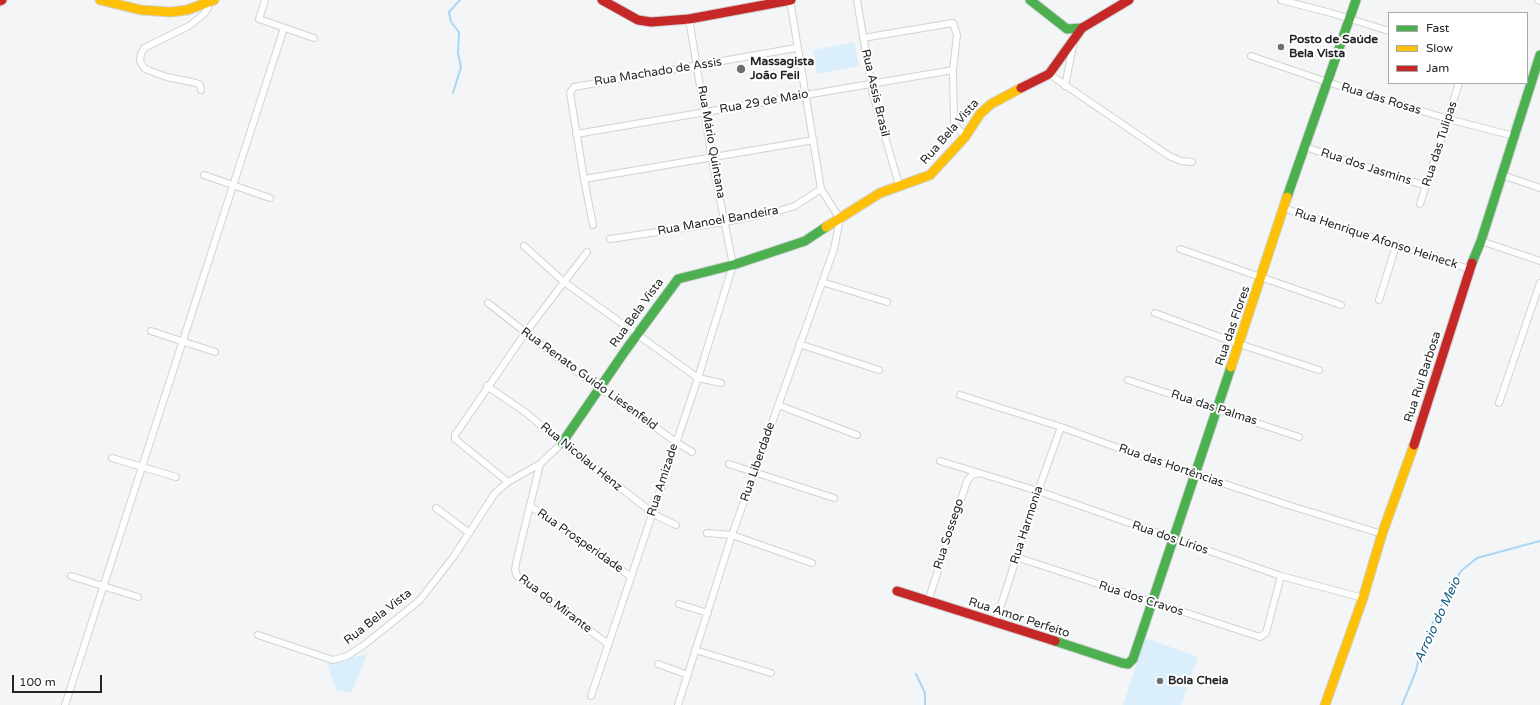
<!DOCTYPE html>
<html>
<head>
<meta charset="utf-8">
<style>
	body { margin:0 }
	#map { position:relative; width:1540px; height:705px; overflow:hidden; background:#f3f5f7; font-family:"Varela Round",sans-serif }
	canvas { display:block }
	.legend { position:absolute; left:1388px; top:12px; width:140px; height:72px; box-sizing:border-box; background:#fff; border:1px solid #a7a8a8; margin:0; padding:5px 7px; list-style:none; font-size:12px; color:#232526 }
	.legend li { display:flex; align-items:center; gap:8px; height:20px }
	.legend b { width:20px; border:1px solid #a7a8a8 }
	.scale { position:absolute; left:12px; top:675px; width:90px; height:18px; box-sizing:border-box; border:2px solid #232526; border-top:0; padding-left:5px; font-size:12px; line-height:14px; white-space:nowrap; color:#232526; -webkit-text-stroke:3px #fff; paint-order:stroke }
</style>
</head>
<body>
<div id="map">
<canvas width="1540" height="705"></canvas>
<ul class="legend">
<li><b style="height:5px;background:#4caf50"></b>Fast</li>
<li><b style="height:5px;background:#ffc107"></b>Slow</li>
<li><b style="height:5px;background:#c62828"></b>Jam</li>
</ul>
<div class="scale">100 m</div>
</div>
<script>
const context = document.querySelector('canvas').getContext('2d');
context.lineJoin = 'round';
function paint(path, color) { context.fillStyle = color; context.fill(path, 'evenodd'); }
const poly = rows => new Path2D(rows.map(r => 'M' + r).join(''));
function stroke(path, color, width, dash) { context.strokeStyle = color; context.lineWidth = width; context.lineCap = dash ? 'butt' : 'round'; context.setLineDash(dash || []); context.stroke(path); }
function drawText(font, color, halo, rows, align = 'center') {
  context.font = font + ' "Varela Round",sans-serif'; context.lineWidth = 4; context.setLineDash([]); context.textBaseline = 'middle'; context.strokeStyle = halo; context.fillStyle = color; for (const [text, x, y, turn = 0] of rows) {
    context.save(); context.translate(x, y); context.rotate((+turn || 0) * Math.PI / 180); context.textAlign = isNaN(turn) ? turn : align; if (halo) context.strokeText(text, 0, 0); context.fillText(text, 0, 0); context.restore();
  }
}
paint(poly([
	[854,42,859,66,817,74,813,50],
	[1145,638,1198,657,1181,705,1123,705],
	[367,654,351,693,336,690,327,663]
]), '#dbeefb');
stroke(poly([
	[453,93,461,67,458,53,459,32,451,22,449,12,460,0],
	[916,674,925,693,925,705],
	[1402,705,1416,671,1420,652,1438,611,1461,571,1477,558,1540,541]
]), '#aad6f3', 2);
const street = poly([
	[265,0,259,19,314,38],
	[857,0,873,95,899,185],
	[1281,0,1331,13,1389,31],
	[1538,0,1540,1],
	[863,38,953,23,957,35,953,70,954,123,965,137],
	[1251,56,1327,82,1448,119,1514,136],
	[1049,74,1169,156,1181,161,1192,162],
	[1065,86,1074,41],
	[201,90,200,85,196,83,167,77,145,69,140,61,141,54,144,48,189,26,204,14,208,8,207,4],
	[576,134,953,70],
	[1305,147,1426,186],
	[204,175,270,198],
	[1502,175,1540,188],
	[584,179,814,140],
	[1420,204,1459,83],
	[1283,208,1469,269],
	[593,225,584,179,570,93,574,87,796,48],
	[610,239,725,222,775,212,795,206,821,189],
	[1481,241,1540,261],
	[524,246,564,282,698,378,721,383],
	[1180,249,1341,305],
	[822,282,887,302],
	[1379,300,1396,246],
	[488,303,562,361,676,442,692,452],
	[1155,313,1239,344,1319,370],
	[151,331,215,352],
	[799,344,879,370],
	[1128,380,1299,437],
	[487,386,525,412,562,443,657,516,676,525],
	[960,395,1061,427,1129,452,1288,505,1382,534],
	[1499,403,1540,283],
	[778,405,857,435],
	[112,458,176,477],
	[940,461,1038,491,1281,576,1363,598],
	[540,464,516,563,515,570,517,576,608,644],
	[729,464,834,498],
	[508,482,455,439,455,435,526,332,587,252],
	[530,506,630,576],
	[436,508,468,532],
	[707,533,732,535,812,563],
	[1016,557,1260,637,1266,633,1281,576],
	[71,576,138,597],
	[928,601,967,481,972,475,979,473],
	[679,604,708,613],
	[995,624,1038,491,1061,427],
	[258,635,333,660,347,656,364,645,420,600,454,556,495,493,508,482,540,464,562,443],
	[695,650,771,673],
	[658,664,688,675],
	[591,696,698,378,733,265,712,159,689,19],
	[65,705,284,28],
	[678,705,732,535,834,249,840,219,821,189,790,0]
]);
const fast = poly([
	[1030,0,1067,29,1082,28],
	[1287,197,1356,0],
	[1472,263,1481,241,1540,55],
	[562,443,625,351,678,279,733,265,805,241,826,227],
	[1055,641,1122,663,1128,664,1133,659,1231,367]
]);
const slow = poly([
	[100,0,141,10,171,12,187,10,214,0],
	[826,227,880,193,930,175,965,137,980,114,991,104,1021,88],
	[1231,367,1287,197],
	[1325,705,1363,598,1382,534,1414,445]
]);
const jam = poly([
	[602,0,638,20,651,22,689,19,791,0],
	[0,1,2,0],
	[1021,88,1049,74,1082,28,1129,0],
	[1414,445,1472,263],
	[897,591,1055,641]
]);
stroke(street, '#d1d2d3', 8);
stroke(fast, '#d1d2d3', 11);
stroke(slow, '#d1d2d3', 11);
stroke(jam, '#d1d2d3', 11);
stroke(street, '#fdfefe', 6);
stroke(fast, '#4caf50', 9);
stroke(slow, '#ffc107', 9);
stroke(jam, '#c62828', 9);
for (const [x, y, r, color] of [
	[1281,47,4,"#6c6e6f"],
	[741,69,5,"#6c6e6f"],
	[1160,681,4,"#6c6e6f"]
]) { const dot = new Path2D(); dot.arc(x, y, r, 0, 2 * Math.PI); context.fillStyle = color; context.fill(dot); stroke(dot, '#fff', 1.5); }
drawText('bold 12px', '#232526', '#fff', [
	["Posto de Saúde",1289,40],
	["Bela Vista",1289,54],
	["Massagista",750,62],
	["João Feil",750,76],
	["Bola Cheia",1168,681]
], 'left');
drawText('12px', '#232526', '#fff', [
	["Rua Machado de Assis",658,72,-9],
	["Rua Assis Brasil",875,93,77],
	["Rua das Rosas",1381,99,17],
	["Rua 29 de Maio",764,102,-10],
	["Rua Bela Vista",950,132,-49],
	["Rua Mário Quintana",711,142,80],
	["Rua das Tulipas",1440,144,-72],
	["Rua dos Jasmins",1366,167,18],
	["Rua Manoel Bandeira",718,221,-10],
	["Rua Henrique Afonso Heineck",1376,239,18],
	["Rua Bela Vista",637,313,-54],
	["Rua das Flores",1233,326,-71],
	["Rua Ruí Barbosa",1423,377,-72],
	["Rua Renato Guido Liesenfeld",589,379,36],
	["Rua das Palmas",1214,408,18],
	["Rua Nicolau Henz",581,457,39],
	["Rua Liberdade",758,462,-71],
	["Rua das Hortências",1171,466,19],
	["Rua Amizade",663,480,-72],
	["Rua Harmonia",1027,525,-72],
	["Rua Sossego",949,534,-72],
	["Rua dos Lírios",1170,538,19],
	["Rua Prosperidade",580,541,35],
	["Rua dos Cravos",1141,599,18],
	["Rua do Mirante",555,604,37],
	["Rua Bela Vista",378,617,-38],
	["Rua Amor Perfeito",1019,618,18]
]);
drawText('italic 13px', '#0d5980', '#fff', [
	["Arroio do Meio",1438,620,-65]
]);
</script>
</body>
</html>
